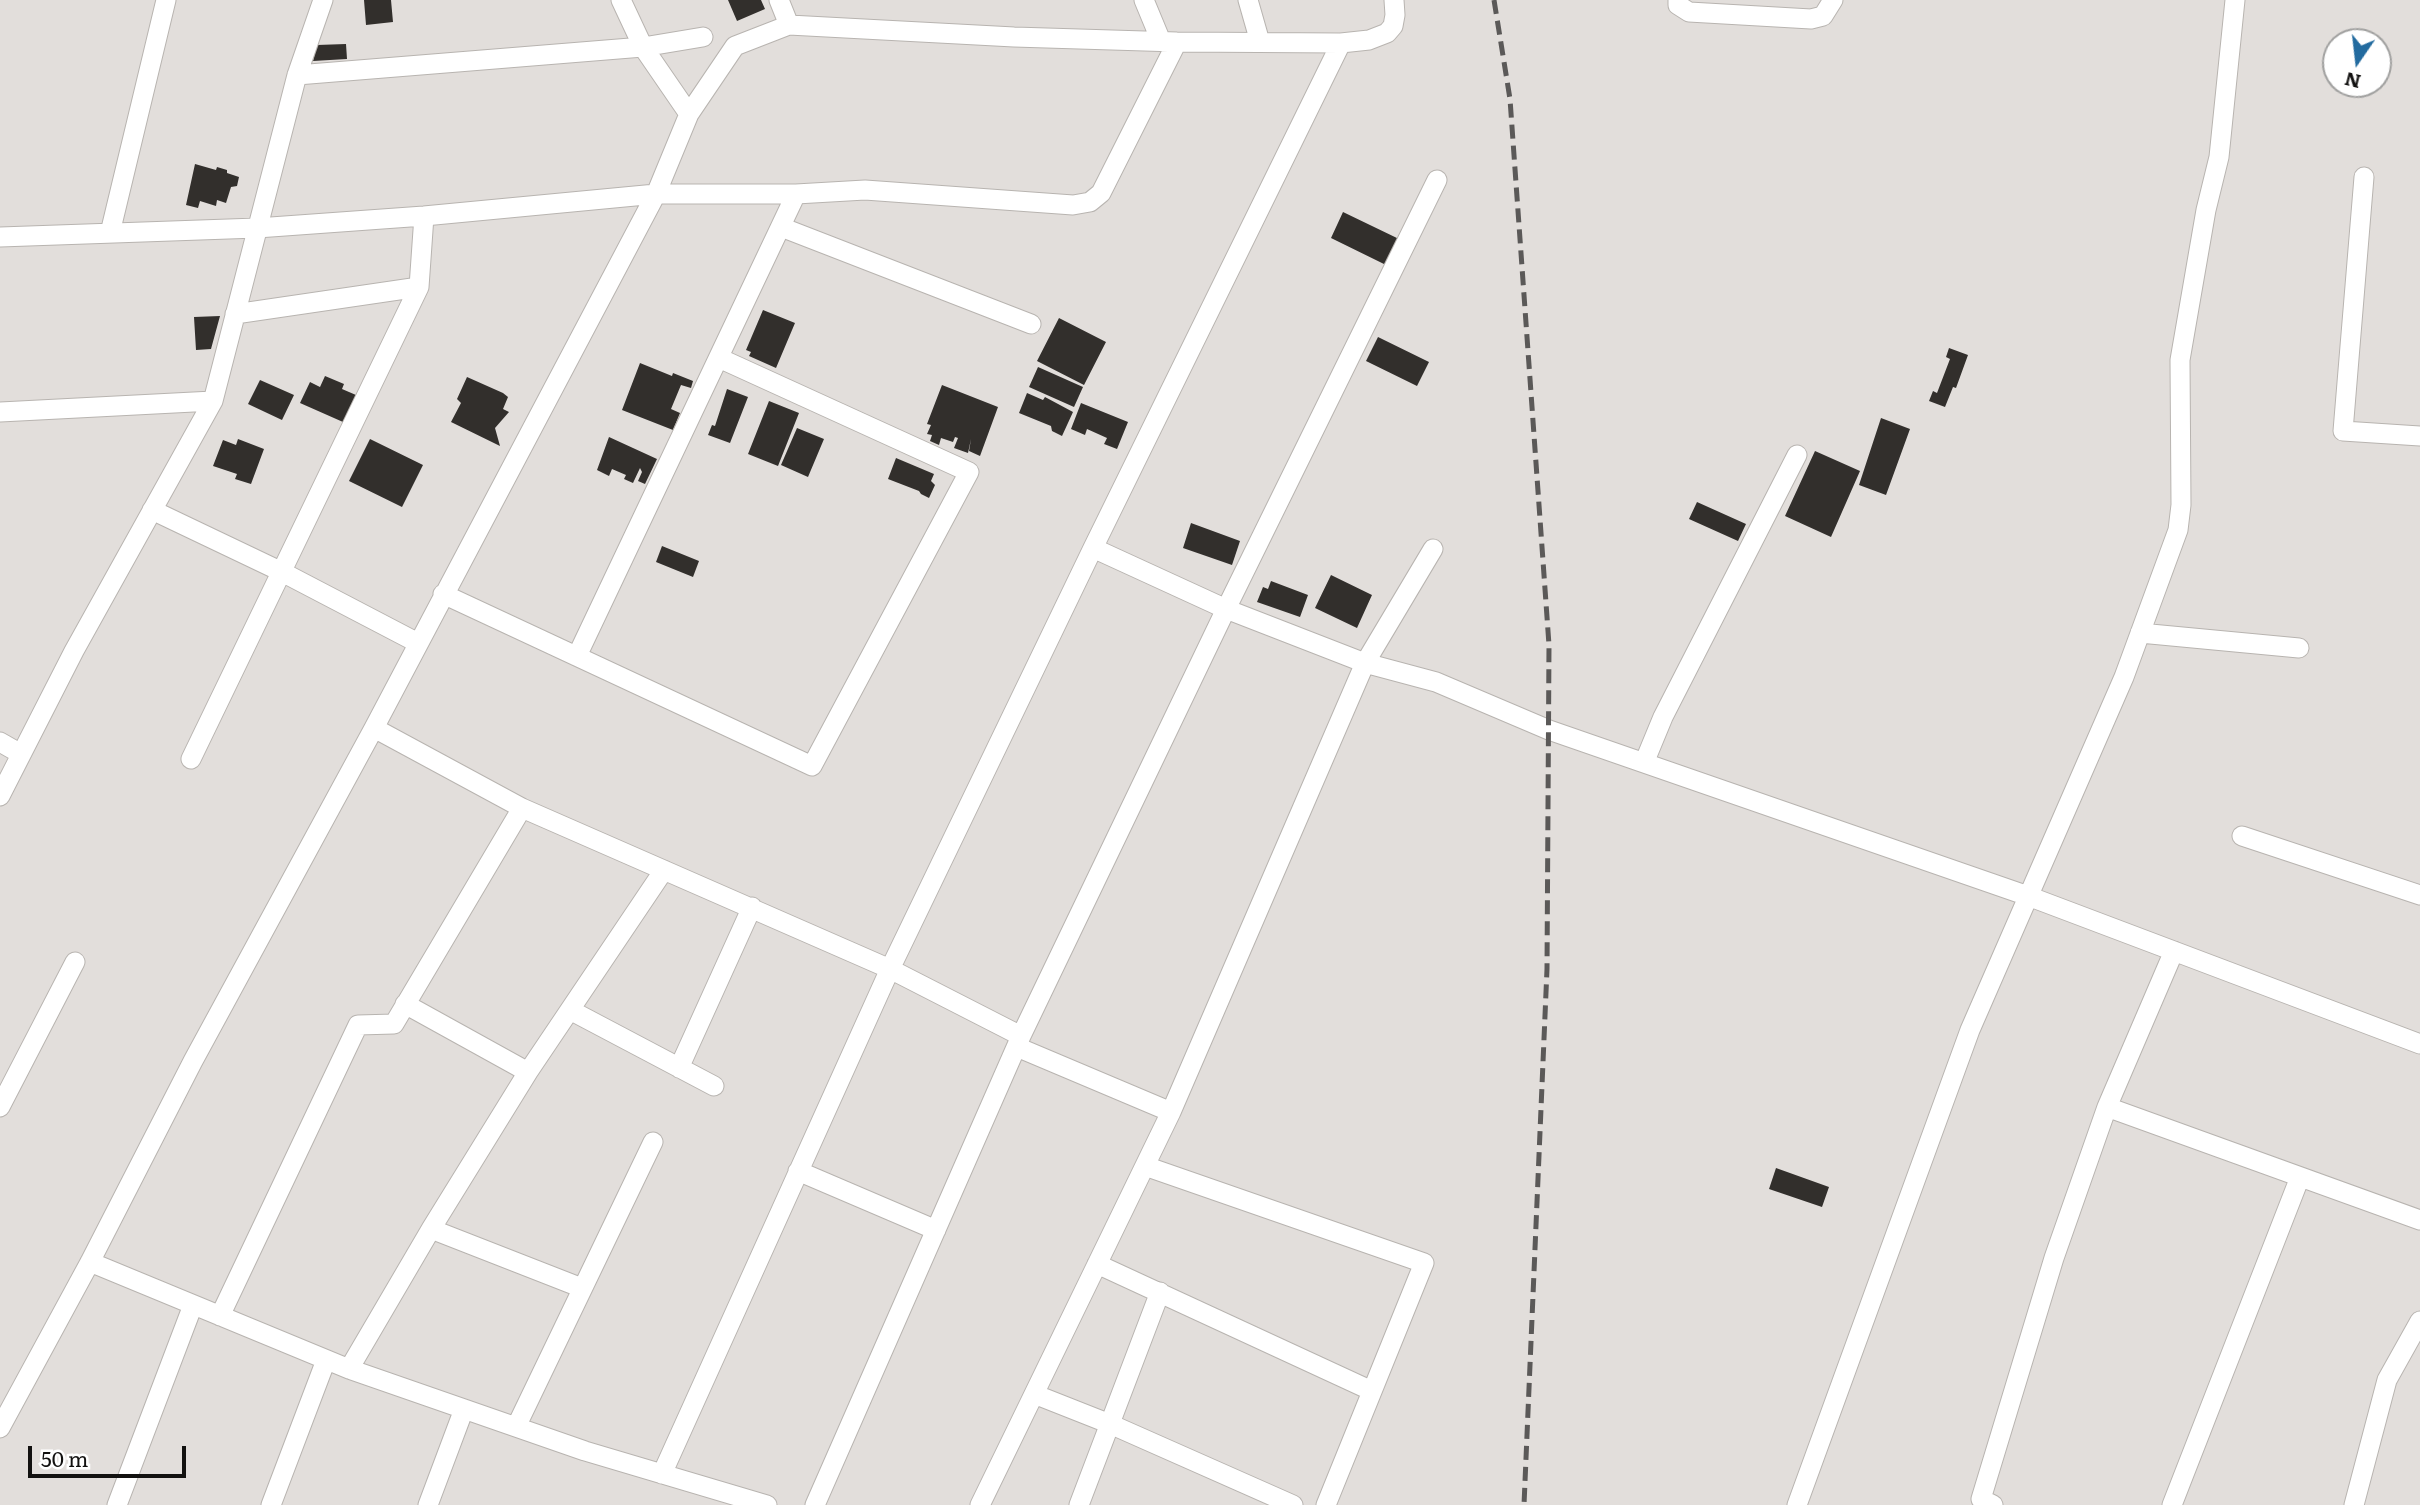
<!DOCTYPE html>
<html>
<head>
<meta charset="utf-8">
<style>
	body { margin:0 }
	#map { position:relative; width:2420px; height:1505px; overflow:hidden; background:#e2dedb; font-family:Literata,serif }
	canvas { display:block }
	.north { position:absolute; left:2322px; top:28px; width:70px; height:70px; box-sizing:border-box; background:#fff; border:2px solid #a0a09f; border-radius:50%; rotate:194deg; font-size:19px; font-weight:700; line-height:28px; text-align:center; color:#121110 }
	.north::after { content:''; display:block; margin:auto; width:24px; height:32px; background:#236b9f; clip-path:polygon(50% 0,100% 100%,50% 72%,0 100%) }
	.scale { position:absolute; left:28px; top:1446px; width:158px; height:32px; box-sizing:border-box; border:4px solid #121110; border-top:0; padding-left:9px; font-size:21px; line-height:24px; white-space:nowrap; color:#121110; -webkit-text-stroke:5px #fff; paint-order:stroke }
</style>
</head>
<body>
<div id="map">
<canvas width="2420" height="1505"></canvas>
<div class="north">N</div>
<div class="scale">50 m</div>
</div>
<script>
const context = document.querySelector('canvas').getContext('2d');
context.lineJoin = 'round';
function paint(path, color) { context.fillStyle = color; context.fill(path, 'evenodd'); }
const poly = rows => new Path2D(rows.map(r => 'M' + r).join(''));
function stroke(path, color, width, dash) { context.strokeStyle = color; context.lineWidth = width; context.lineCap = dash ? 'butt' : 'round'; context.setLineDash(dash || []); context.stroke(path); }
paint(poly([
	[364,0,391,0,393,22,366,25],
	[728,0,761,0,765,9,737,21],
	[346,44,347,59,313,61,317,45],
	[195,164,216,170,217,167,227,170,227,173,239,177,237,186,231,187,226,203,217,200,216,206,200,201,198,208,186,205],
	[1343,212,1399,239,1386,265,1331,238],
	[763,310,795,323,776,368,749,356,751,352,746,350],
	[220,316,211,349,196,350,194,317],
	[1059,318,1106,342,1084,385,1037,361],
	[1378,337,1429,362,1417,386,1366,361],
	[1949,348,1968,355,1956,388,1953,387,1945,407,1929,401,1933,391,1937,393,1950,359,1946,357],
	[640,363,672,376,673,373,693,381,691,388,681,385,671,409,680,413,673,430,622,410],
	[1038,367,1083,387,1074,407,1029,387],
	[325,376,344,384,342,389,356,395,343,422,300,403,310,382,320,387],
	[467,377,503,393,508,397,503,409,509,412,495,428,500,446,451,422,461,403,457,399],
	[260,380,294,395,282,420,248,404],
	[942,385,998,407,980,456,969,451,971,439,968,453,954,448,958,438,955,437,953,442,941,438,939,445,930,441,932,435,927,434,931,425,927,424],
	[727,389,748,397,730,443,708,435,712,425,715,426],
	[1027,393,1043,400,1045,397,1073,412,1062,436,1052,431,1051,426,1019,413],
	[769,401,799,413,778,466,748,454],
	[1081,403,1128,422,1117,449,1104,444,1107,438,1087,429,1085,435,1071,429],
	[1881,418,1910,429,1886,495,1859,485],
	[797,428,824,439,808,477,781,465],
	[609,437,657,459,645,484,638,481,642,472,640,468,633,483,624,479,626,475,612,469,609,476,597,470],
	[238,439,264,449,251,484,235,479,237,474,213,466,223,440,236,445],
	[370,439,423,465,402,507,349,481],
	[1815,451,1860,471,1831,537,1785,516],
	[896,458,934,474,931,481,935,485,929,498,921,494,919,491,888,479],
	[1697,502,1746,524,1738,541,1689,519],
	[1191,523,1240,541,1232,565,1183,548],
	[662,546,699,561,693,577,656,562],
	[1331,575,1372,595,1357,628,1315,608],
	[1271,581,1308,595,1300,617,1257,602,1263,587,1268,589],
	[1776,1168,1829,1187,1822,1207,1769,1189]
]), '#322f2c');
const street = poly([
	[621,0,643,47,689,114],
	[779,0,789,25],
	[1144,0,1161,41],
	[1248,0,1260,42],
	[1678,0,1678,5,1689,12,1811,19,1823,16,1833,0],
	[297,75,643,47,703,37],
	[2364,177,2343,431,2420,436],
	[796,194,865,190,1073,205,1090,202,1101,193,1177,42],
	[781,227,1031,324],
	[110,233,166,0],
	[0,237,257,228,424,216,656,194,796,194,577,656],
	[235,314,419,287],
	[0,412,213,401],
	[152,510,282,572,418,643],
	[1093,548,1226,609,1365,663,1436,682,1549,730,2028,896,2420,1044],
	[443,594,812,766,969,472,719,358],
	[2140,633,2299,648],
	[374,728,522,808,890,969,1021,1036],
	[0,742,21,754],
	[191,759,419,287,424,216],
	[1644,763,1663,717,1797,455],
	[0,796,74,651,213,401,297,75,323,0],
	[2242,836,2420,895],
	[2174,951,2107,1107,2420,1220],
	[405,1004,528,1072,664,870],
	[570,1010,714,1086],
	[1017,1047,1171,1112,1365,663,1433,549],
	[679,1068,752,907],
	[0,1107,75,962],
	[1145,1166,1424,1263,1326,1505],
	[798,1171,936,1230],
	[431,1229,582,1288],
	[90,1262,349,1369,585,1451,767,1505],
	[1097,1264,1372,1391],
	[220,1316,358,1025,394,1024,522,808],
	[349,1369,431,1229,528,1072],
	[1034,1394,1171,1112],
	[516,1427,653,1142],
	[0,1428,90,1262,193,1061,374,728,656,194,689,114,735,46,789,25,1014,37,1177,42,1341,43,1369,40,1387,33,1393,26,1395,15,1394,0],
	[662,1474,890,969,1093,548,1341,43],
	[117,1505,193,1305],
	[271,1505,326,1360],
	[428,1505,464,1409],
	[815,1505,1021,1036,1226,609,1437,180],
	[980,1505,1034,1394,1110,1424,1293,1505],
	[1079,1505,1160,1292],
	[1797,1505,1970,1030,2124,677,2178,530,2181,505,2180,360,2206,210,2219,157,2235,0],
	[1993,1505,1981,1499,2054,1258,2107,1107],
	[2172,1505,2300,1177],
	[2354,1505,2387,1380,2420,1321]
]);
stroke(street, '#b8b4b0', 21);
stroke(street, '#fff', 19);
stroke(poly([
	[1494,0,1510,99,1549,645,1547,969,1524,1505]
]), '#5b5958', 5, [14, 7]);
</script>
</body>
</html>
